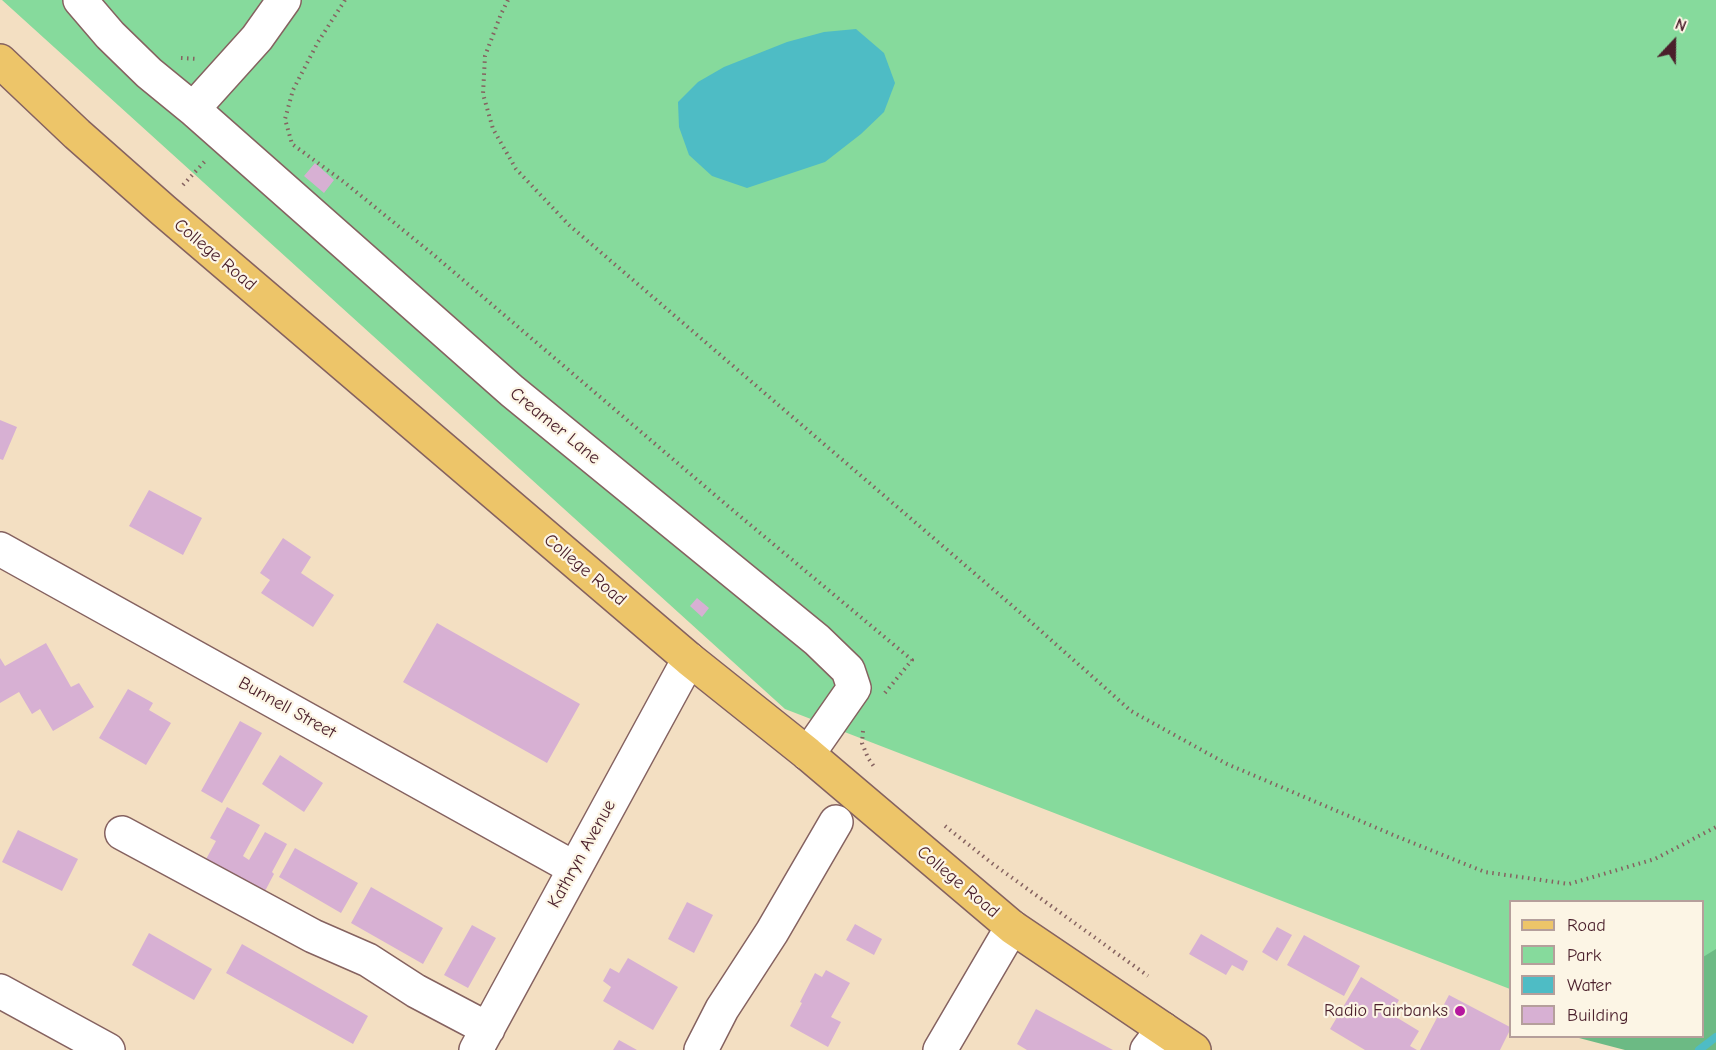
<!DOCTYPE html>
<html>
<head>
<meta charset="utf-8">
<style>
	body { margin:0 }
	#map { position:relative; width:1716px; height:1050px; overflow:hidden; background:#f3dfc2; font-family:"Comic Neue",sans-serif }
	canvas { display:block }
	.legend { position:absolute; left:1509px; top:900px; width:195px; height:138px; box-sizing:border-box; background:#fcf5e5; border:2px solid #b59f9b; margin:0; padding:8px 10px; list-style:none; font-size:18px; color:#4a1f2b }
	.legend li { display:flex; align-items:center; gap:12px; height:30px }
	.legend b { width:30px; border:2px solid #b59f9b }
	.north { position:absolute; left:1644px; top:12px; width:60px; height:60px; -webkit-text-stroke:4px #fcf5e5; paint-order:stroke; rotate:22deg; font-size:16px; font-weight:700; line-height:24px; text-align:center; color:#4a1f2b }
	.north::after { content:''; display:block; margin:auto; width:21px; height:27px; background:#4a1f2b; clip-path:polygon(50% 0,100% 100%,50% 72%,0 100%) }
</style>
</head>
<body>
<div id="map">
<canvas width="1716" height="1050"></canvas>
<ul class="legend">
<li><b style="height:8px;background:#edc569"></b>Road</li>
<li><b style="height:16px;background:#86da9c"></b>Park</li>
<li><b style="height:16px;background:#4ebcc5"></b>Water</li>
<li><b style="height:16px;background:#d7b0d3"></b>Building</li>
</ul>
<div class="north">N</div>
</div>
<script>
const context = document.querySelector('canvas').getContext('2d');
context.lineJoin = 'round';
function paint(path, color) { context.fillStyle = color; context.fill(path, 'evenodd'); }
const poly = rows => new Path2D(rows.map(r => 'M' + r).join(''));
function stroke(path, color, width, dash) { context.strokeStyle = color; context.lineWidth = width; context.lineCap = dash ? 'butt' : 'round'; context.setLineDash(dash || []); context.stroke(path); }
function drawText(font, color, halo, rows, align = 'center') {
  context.font = font + ' "Comic Neue",sans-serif'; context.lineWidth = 4.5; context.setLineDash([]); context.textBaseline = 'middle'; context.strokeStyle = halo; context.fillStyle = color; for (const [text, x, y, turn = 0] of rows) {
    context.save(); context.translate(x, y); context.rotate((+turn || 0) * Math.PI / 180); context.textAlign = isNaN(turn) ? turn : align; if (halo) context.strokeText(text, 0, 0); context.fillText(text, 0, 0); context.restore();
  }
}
paint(poly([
	[2,0,1716,0,1716,983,1703,995,1702,902,1510,902,1510,989,785,709]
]), '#86da9c');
paint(poly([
	[1716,949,1716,1050,1625,1050,1579,1038,1702,1036,1703,957]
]), '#6cba84');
paint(poly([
	[856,29,884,53,895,83,884,112,861,134,825,162,747,188,712,176,689,155,679,127,678,102,698,82,724,67,787,42,824,32]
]), '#4ebcc5');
stroke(poly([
	[1699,1050,1716,1037]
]), '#4ebcc5', 8);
paint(poly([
	[315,163,334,180,324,193,304,176],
	[0,420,17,427,3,460,0,459],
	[149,490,202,518,183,555,129,526],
	[283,538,311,557,301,573,334,595,313,627,261,593,270,580,260,573],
	[697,598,709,608,702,617,690,606],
	[437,623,580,704,547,763,403,682],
	[46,643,71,687,79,683,94,707,53,731,40,709,32,714,19,692,0,703,0,658,5,666],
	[128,689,153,703,149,710,171,723,146,765,99,738],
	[240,721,262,733,222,803,201,791],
	[280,755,323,783,304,812,262,784],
	[227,807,260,825,243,856,249,860,265,832,287,844,272,872,274,874,264,893,205,861,216,841,210,838],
	[18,830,78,859,62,891,2,862],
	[295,848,358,883,341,913,279,877],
	[371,887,443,928,423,964,351,923],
	[687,902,713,915,694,953,668,939],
	[855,924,882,939,874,955,846,940],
	[472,925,496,938,468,988,444,975],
	[1277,927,1292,935,1277,961,1262,952],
	[149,933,212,969,194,1000,132,965],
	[1201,934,1248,961,1243,971,1232,965,1226,975,1189,954],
	[1304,935,1360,966,1344,996,1287,965],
	[242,944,368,1016,353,1044,226,973],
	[628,958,678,987,653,1030,603,1001,611,987,603,981,610,968,619,973],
	[826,970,850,983,831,1017,841,1022,828,1047,790,1026,802,1003,800,1002,815,973,822,977],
	[1361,977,1399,1000,1391,1014,1419,1031,1410,1046,1417,1050,1365,1050,1330,1029],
	[1449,995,1510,1027,1510,1030,1500,1050,1420,1050],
	[1036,1009,1113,1050,1027,1050,1017,1044],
	[619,1040,637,1050,613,1050]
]), '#d7b0d3');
const minor = poly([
	[80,0,110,35,149,73,193,109,512,391,817,640,848,670,854,688,808,754],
	[193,109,257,38,284,0],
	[0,549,574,868],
	[122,833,313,936,368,960,416,991,488,1029],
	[0,991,108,1050],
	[476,1050,689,659],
	[701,1050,722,1009,772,932,836,822],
	[940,1050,1012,927],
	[1147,1050,1163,1029]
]);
const major = poly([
	[0,61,77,134,163,210,689,659,808,754,1012,927,1194,1050]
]);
stroke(minor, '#856260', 36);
stroke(major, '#856260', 36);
stroke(poly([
	[345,0,318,42,293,90,285,119,292,144,344,182,435,256,729,507,912,660,884,694],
	[508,0,501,14,485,56,483,94,493,129,516,169,569,225,1023,615,1131,711,1227,764,1398,837,1485,872,1569,884,1655,859,1716,827],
	[181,58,198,59],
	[183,185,207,159],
	[863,731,862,743,868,758,875,768],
	[945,826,993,864,1148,976]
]), '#856260', 4, [1.5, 4.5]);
stroke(minor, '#fff', 33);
stroke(major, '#edc569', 33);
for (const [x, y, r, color] of [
	[1460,1011,6,"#b5179e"]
]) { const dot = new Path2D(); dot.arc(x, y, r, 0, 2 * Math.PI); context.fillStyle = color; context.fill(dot); stroke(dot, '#fcf5e5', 2); }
drawText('18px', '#4a1f2b', '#fcf5e5', [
	["College Road",215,255,40],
	["Creamer Lane",555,426,39],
	["College Road",585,570,40],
	["Bunnell Street",287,708,29],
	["Kathryn Avenue",582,854,-61],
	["College Road",958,882,40]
]);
drawText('18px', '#4a1f2b', '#fcf5e5', [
	["Radio Fairbanks",1448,1011]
], 'right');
</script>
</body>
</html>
